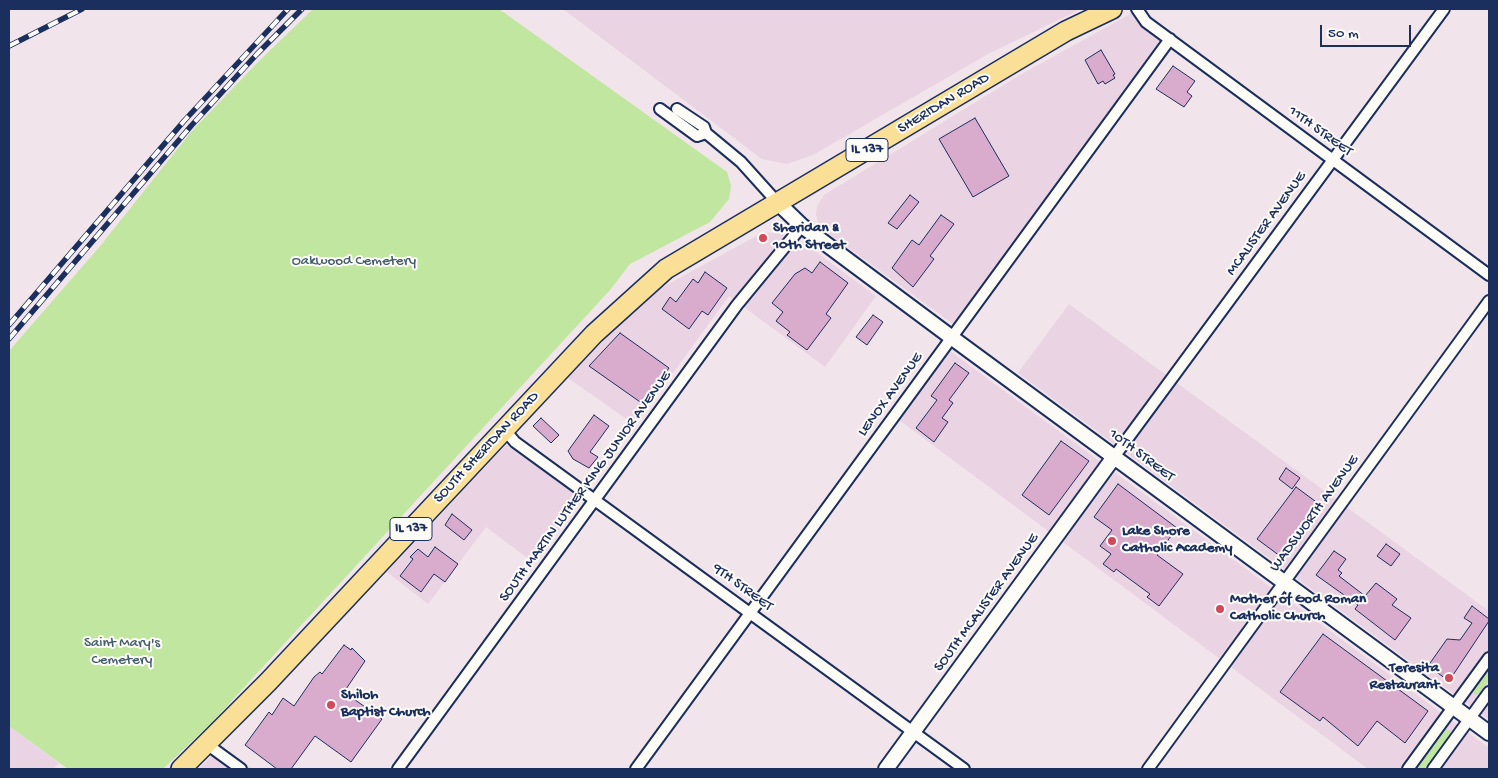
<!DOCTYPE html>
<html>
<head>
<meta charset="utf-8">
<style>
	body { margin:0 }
	#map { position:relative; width:1498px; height:778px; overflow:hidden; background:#f2e4eb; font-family:"Gochi Hand",sans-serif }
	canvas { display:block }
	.frame { position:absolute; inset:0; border:10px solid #1b2f5e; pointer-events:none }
	.scale { position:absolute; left:1320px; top:25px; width:91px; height:22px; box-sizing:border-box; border:2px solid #1b2f5e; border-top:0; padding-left:6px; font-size:15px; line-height:18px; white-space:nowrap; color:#1b2f5e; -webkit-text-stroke:4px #fdfcf7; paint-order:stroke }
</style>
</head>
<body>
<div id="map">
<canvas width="1498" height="778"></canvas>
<div class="frame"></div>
<div class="scale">50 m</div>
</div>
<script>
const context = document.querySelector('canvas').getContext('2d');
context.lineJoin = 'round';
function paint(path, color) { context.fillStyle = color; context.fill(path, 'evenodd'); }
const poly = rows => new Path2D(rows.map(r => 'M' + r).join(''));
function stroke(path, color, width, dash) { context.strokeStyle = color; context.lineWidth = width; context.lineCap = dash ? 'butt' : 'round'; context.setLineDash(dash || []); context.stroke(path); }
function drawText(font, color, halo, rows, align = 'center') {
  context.font = font + ' "Gochi Hand",sans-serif'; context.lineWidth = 4; context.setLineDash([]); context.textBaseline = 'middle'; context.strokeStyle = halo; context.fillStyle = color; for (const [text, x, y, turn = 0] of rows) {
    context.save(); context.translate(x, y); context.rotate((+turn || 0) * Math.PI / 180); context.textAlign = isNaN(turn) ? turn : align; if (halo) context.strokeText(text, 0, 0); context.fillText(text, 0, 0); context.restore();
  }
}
paint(poly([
	[563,9,1081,9,988,54,813,155,787,164,762,159],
	[1132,13,1175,45,960,329,824,230,818,223,816,214,817,206,824,195,1020,75],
	[764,232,782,234,804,243,876,296,825,367,729,296,635,425,568,378,648,295],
	[1069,304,1489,611,1489,720,1018,373],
	[946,348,1489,748,1489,769,1443,769,1427,758,1419,769,1368,769,895,417],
	[506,445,583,498,534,563,486,527,428,604,387,572],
	[9,726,59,763,53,769,9,769],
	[222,747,253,769,198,769]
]), '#ead3e2');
paint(poly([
	[313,9,499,9,727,172,731,186,729,199,710,222,630,264,610,290,214,720,163,769,68,769,9,726,9,351,101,245,191,132,256,64],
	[1489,670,1489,679,1479,693,1475,695,1473,691],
	[1446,729,1450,731,1450,735,1425,769,1415,769]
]), '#c1e6a0');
const building = poly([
	[1101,50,1115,74,1113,75,1115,78,1105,84,1103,81,1098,84,1085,60,1101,50],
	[1173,66,1195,81,1187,92,1192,96,1184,107,1156,89,1173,66],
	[975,118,1009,176,973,197,939,139,975,118],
	[910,195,919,202,897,229,888,223,910,195],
	[941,215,954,224,930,256,934,259,913,287,892,268,912,240,919,245,941,215],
	[820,262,848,283,826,314,831,318,807,350,787,335,790,332,776,321,783,312,772,303,795,274,805,268,812,273,820,262],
	[705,272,727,288,708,315,702,311,689,329,662,309,670,297,676,302,693,279,698,283,705,272],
	[873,315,883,322,867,345,856,337,873,315],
	[620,333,669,368,643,404,589,366,620,333],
	[955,363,969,373,949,400,953,403,942,418,948,422,934,442,916,428,937,400,931,396,955,363],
	[594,415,609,426,590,452,598,457,589,468,573,459,568,451,594,415],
	[541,418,559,435,551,443,533,426,541,418],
	[1061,441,1089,461,1049,515,1022,495,1061,441],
	[1286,468,1300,478,1292,489,1279,479,1286,468],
	[1118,484,1177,528,1157,555,1183,574,1159,606,1147,597,1150,594,1116,569,1114,572,1103,564,1111,554,1100,546,1112,530,1094,517,1118,484],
	[1296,487,1319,504,1280,556,1257,539,1296,487],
	[452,514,472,530,464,540,445,525,452,514],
	[1386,544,1400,554,1391,566,1377,556,1386,544],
	[435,547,458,564,445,582,434,574,421,592,400,576,413,559,410,557,418,549,428,557,435,547],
	[1334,551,1346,559,1338,570,1342,573,1339,576,1365,596,1376,583,1397,599,1392,605,1411,618,1395,640,1355,609,1358,605,1316,575,1334,551],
	[1472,606,1489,619,1489,621,1449,681,1428,666,1447,639,1460,640,1472,623,1464,618,1472,606],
	[1323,634,1428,711,1405,743,1377,721,1358,746,1323,717,1320,721,1280,692,1323,634],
	[344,645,351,650,352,648,365,661,344,692,382,719,351,762,315,736,291,769,277,769,245,745,269,712,272,715,283,698,294,706,314,677,320,672,322,674,344,645]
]);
paint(building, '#d9acce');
stroke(building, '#1b2f5e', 1);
const street = poly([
	[1137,9,1146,22,1489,275],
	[660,109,697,136,706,133],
	[677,109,704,127,706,133,741,162,777,202],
	[504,429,515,442,964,769],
	[1114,457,1444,9],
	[208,745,241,769],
	[398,769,737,305,802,226],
	[636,769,1170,39],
	[1148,769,1489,301],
	[1408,769,1489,658],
	[1433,769,1489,692]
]);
const secondary = poly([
	[777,202,802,226,951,337,1489,733],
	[886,769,1114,457]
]);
const highway = poly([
	[181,769,268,682,594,334,666,269,1066,31,1112,9]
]);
stroke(street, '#1b2f5e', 14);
stroke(secondary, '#1b2f5e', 18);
stroke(highway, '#1b2f5e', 22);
stroke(street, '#fdfcf7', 10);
stroke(secondary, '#fdfcf7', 14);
stroke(highway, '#fadf96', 19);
const rail = poly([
	[9,46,82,9],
	[9,325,184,121,288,9],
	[9,339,191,126,257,54,302,9]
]);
stroke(rail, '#1b2f5e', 5.5);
stroke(rail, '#fdfcf7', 4, [11]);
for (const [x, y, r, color] of [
	[763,238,5,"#d1495b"],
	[1112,541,5,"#d1495b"],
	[1220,609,5,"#d1495b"],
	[1449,678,5,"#d1495b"],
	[331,705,5,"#d1495b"]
]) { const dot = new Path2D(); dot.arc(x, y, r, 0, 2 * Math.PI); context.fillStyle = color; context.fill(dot); stroke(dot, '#fdfcf7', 2); }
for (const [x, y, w] of [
	[867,150,42],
	[411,529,42]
]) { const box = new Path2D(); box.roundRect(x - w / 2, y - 11.5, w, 23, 4); context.fillStyle = '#fdfcf7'; context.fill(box); stroke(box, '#1b2f5e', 1); }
drawText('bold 14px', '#1b2f5e', null, [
	["IL 137",867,150],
	["IL 137",411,529]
]);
drawText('15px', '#1b2f5e', '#fdfcf7', [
	["SHERIDAN ROAD",944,104,-31],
	["11TH STREET",1320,132,36],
	["MCALISTER AVENUE",1267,224,-54],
	["LENOX AVENUE",891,395,-54],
	["SOUTH SHERIDAN ROAD",487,448,-47],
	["10TH STREET",1141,456,37],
	["SOUTH MARTIN LUTHER KING JUNIOR AVENUE",586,487,-54],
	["WADSWORTH AVENUE",1315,514,-54],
	["9TH STREET",742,588,36],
	["SOUTH MCALISTER AVENUE",987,603,-54]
]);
drawText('bold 15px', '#1b2f5e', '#fdfcf7', [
	["Sheridan &",773,229],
	["10th Street",773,246],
	["Lake Shore",1122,532],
	["Catholic Academy",1122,549],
	["Mother of God Roman",1230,600],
	["Catholic Church",1230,617],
	["Teresita",1439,669,"right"],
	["Restaurant",1439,686,"right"],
	["Shiloh",341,696],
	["Baptist Church",341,713]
], 'left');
drawText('15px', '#445d6e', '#fdfcf7', [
	["Oakwood Cemetery",354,262],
	["Saint Mary's",122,644],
	["Cemetery",122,661]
]);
</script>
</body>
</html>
